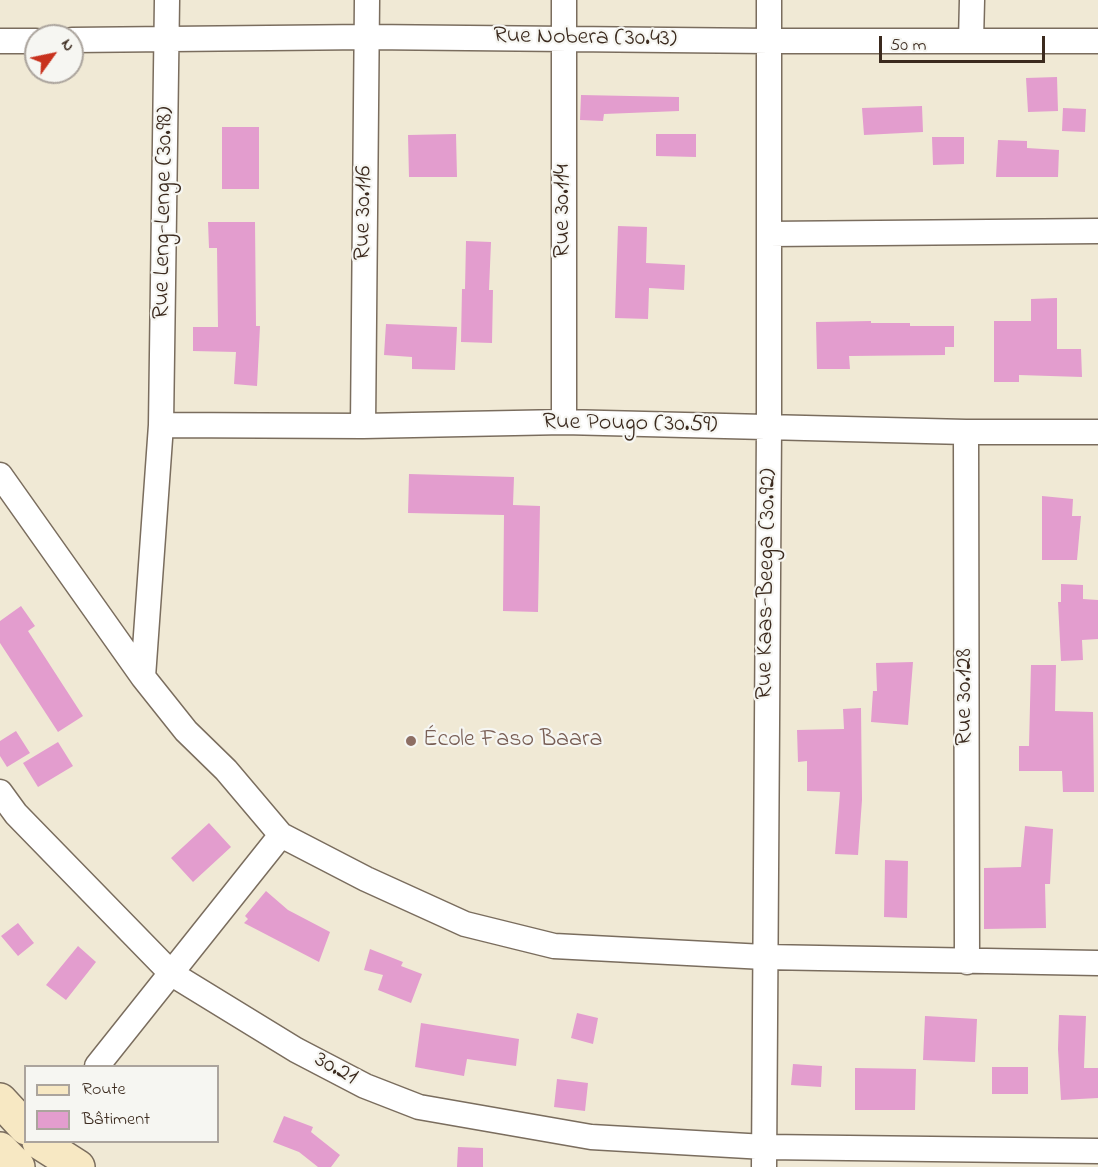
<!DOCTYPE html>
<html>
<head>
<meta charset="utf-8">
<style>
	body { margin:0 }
	#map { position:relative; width:1098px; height:1167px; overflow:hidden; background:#f0e9d5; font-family:"Indie Flower",sans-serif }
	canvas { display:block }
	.legend { position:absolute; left:24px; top:1065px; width:195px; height:78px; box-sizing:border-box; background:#f6f6f2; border:2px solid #aba49d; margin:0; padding:8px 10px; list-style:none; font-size:18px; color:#3b2a1e }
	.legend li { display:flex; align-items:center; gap:12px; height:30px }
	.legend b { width:30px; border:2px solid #aba49d }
	.north { position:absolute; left:24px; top:24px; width:60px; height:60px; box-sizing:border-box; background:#f6f6f2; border:2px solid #aba49d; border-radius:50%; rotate:57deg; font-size:16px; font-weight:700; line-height:24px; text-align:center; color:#3b2a1e }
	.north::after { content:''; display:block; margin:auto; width:21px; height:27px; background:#c8321e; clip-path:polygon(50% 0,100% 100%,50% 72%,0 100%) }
	.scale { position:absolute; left:879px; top:36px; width:166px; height:27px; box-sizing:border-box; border:3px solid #3b2a1e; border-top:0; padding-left:8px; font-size:18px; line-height:21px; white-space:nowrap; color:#3b2a1e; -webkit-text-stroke:4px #f6f6f2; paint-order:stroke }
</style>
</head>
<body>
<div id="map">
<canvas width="1098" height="1167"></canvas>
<ul class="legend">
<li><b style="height:8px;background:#f7e8c3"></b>Route</li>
<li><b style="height:16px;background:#e39dce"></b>Bâtiment</li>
</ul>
<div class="north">N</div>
<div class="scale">50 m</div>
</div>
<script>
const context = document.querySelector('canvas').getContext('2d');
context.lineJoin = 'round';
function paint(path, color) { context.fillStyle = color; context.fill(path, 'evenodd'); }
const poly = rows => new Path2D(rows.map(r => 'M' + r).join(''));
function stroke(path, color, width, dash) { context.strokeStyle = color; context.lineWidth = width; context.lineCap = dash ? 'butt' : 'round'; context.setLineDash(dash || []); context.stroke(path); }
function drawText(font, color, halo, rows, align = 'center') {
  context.font = font + ' "Indie Flower",sans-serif'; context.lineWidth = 4.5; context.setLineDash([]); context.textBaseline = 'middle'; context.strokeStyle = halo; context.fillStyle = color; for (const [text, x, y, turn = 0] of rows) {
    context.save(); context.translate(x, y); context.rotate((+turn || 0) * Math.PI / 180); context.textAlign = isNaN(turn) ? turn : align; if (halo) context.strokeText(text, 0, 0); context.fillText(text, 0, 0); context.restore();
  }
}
paint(poly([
	[1057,77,1058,111,1028,112,1026,78],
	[581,95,679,97,679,111,604,114,603,121,580,120],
	[922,106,923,132,864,135,862,108],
	[1063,108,1086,109,1085,132,1062,131],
	[222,127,259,127,259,189,222,189],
	[456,134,457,177,409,177,408,135],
	[656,134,696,134,696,157,656,156],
	[932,137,964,137,964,164,933,165],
	[998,140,1027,141,1027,148,1059,150,1058,177,996,177],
	[208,222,255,222,256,326,260,326,257,386,234,384,236,352,193,351,193,327,218,327,217,248,209,248],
	[618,226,647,227,646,263,685,265,684,290,649,288,648,319,615,318],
	[466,241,491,242,489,290,493,290,492,343,461,342,462,289,465,289],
	[1057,298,1057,349,1081,349,1082,377,1019,375,1019,382,994,382,994,321,1031,321,1031,299],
	[871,321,871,323,910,323,910,326,954,326,954,347,945,347,945,355,849,356,850,369,817,369,816,322],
	[386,324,457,327,455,370,412,369,412,357,384,355],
	[409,474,514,477,513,505,540,506,538,612,503,611,504,515,408,513],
	[1042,496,1073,499,1072,516,1081,516,1077,560,1042,560],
	[1061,584,1083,585,1083,599,1098,600,1098,639,1082,640,1083,660,1061,661,1058,602,1061,602],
	[21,606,35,626,28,631,83,716,58,732,0,643,0,621],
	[913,662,908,725,871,722,873,691,877,691,876,663],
	[1031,665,1056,665,1055,711,1093,712,1094,792,1063,792,1062,771,1019,771,1019,746,1029,746],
	[861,708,862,800,858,855,835,854,840,792,807,791,807,761,798,762,797,730,844,729,843,709],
	[16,731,30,753,7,767,0,756,0,741],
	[58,742,73,766,38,787,23,763],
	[209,823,231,847,193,882,171,858],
	[1025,826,1053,829,1050,884,1045,884,1046,928,984,929,984,868,1021,867],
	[885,860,908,861,907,918,884,917],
	[266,891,288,910,330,932,319,962,244,923,248,919,245,916],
	[18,923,34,943,18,956,1,936],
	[78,946,96,962,66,1000,46,985],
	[370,949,403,962,401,966,422,974,411,1003,378,990,383,975,364,970],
	[577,1013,598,1018,593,1044,571,1038],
	[1059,1015,1086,1016,1084,1068,1098,1068,1098,1098,1061,1100,1058,1049],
	[925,1016,977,1019,975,1062,923,1060],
	[421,1023,519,1039,516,1066,467,1059,464,1076,415,1067],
	[793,1064,822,1066,821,1087,791,1085],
	[992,1067,1028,1067,1028,1094,992,1094],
	[855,1068,916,1069,915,1110,855,1110],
	[557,1079,588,1083,585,1111,554,1107],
	[284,1116,313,1127,311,1132,340,1155,331,1167,318,1167,299,1152,273,1142],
	[458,1147,483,1148,483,1167,457,1167]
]), '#e39dce');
const street = poly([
	[72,40,367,37,769,41,1098,41],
	[0,41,36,41],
	[971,41,972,0],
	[769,234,1098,231],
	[564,422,564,0],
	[161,425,363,426,564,422,966,432,1098,432],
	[363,426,367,0],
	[966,432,967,962],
	[0,475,143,677,186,731,226,770,281,835,366,879,465,924,554,946,764,957,1098,963],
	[143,677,161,425,167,0],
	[0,792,16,814,172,974,296,1050,365,1086,419,1107,591,1137,765,1147,1098,1151],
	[97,1066,281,835],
	[764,1167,769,428,769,0]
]);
const secondary = poly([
	[0,1100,26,1128],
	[39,1142,78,1167],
	[0,1149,18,1167]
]);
stroke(street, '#7a6d5e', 27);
stroke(secondary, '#7a6d5e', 36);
stroke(street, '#fff', 24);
stroke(secondary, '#f7e8c3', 33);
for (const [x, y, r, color] of [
	[411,741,6,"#8d6e63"]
]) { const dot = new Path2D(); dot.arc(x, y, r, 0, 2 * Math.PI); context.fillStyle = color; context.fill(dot); stroke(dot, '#f6f6f2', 2); }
drawText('24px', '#3b2a1e', '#f6f6f2', [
	["Rue Nobera (30.43)",585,39,1],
	["Rue 30.114",564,211,-90],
	["Rue Leng-Lenge (30.98)",165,213,-89],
	["Rue 30.116",365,213,-89],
	["Rue Pougo (30.59)",630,425,1],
	["Rue Kaas-Beega (30.92)",768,584,-89],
	["Rue 30.128",966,697,-90],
	["30.21",335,1070,28]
]);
drawText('24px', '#785e54', '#f6f6f2', [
	["École Faso Baara",423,741]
], 'left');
</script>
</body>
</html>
